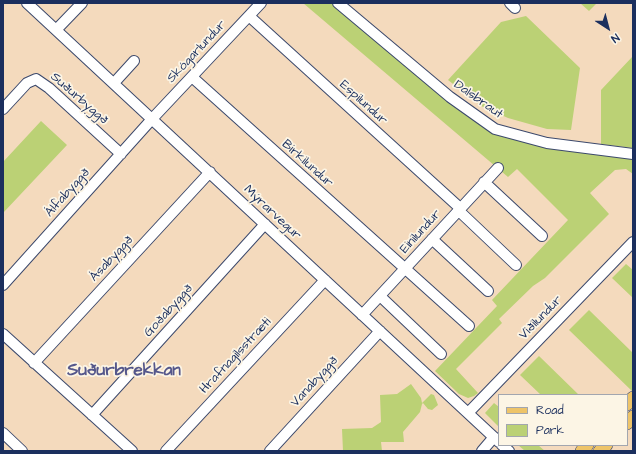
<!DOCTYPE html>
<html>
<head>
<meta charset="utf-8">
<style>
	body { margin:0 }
	#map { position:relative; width:636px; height:454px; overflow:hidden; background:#f4dabd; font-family:"Architects Daughter",sans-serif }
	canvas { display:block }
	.frame { position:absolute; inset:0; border:4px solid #1b2f5e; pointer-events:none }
	.legend { position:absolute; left:498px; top:394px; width:130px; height:52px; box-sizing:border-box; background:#fcf5e5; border:1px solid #a2a6af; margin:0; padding:5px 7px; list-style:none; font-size:12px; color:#1b2f5e }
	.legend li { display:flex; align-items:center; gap:8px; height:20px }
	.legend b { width:20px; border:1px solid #a2a6af }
	.north { position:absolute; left:588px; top:8px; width:40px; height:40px; -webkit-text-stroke:3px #fcf5e5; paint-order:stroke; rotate:144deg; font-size:11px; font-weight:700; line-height:16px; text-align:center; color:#1b2f5e }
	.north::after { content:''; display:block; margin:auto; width:14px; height:18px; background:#1b2f5e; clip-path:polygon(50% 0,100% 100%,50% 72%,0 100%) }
</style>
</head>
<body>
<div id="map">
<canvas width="636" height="454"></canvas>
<div class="frame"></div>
<ul class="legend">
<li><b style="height:5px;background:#eec469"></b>Road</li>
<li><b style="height:11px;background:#bbd175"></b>Park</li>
</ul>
<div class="north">N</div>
</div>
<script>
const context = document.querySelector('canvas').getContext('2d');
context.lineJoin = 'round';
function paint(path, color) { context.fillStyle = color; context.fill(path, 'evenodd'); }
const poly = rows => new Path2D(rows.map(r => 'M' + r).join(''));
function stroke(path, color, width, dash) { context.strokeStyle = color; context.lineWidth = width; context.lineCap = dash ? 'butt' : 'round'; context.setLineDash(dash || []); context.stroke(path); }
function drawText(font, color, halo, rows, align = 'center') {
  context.font = font + ' "Architects Daughter",sans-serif'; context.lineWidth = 3.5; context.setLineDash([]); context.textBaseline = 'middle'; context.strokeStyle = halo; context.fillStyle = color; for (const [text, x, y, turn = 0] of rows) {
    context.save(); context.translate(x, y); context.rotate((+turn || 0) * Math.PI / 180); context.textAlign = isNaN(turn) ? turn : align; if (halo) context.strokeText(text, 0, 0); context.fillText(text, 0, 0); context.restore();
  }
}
paint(poly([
	[303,3,332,3,431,85,443,97,492,132,539,145,633,159,633,174,626,169,615,170,590,193,609,214,545,278,533,286,499,319,502,323,456,369,478,393,474,396,468,398,459,394,435,371,497,306,492,300,568,220,517,169,508,177],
	[580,3,597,3,589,11],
	[526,16,580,68,571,130,547,129,508,118,481,106,448,80,501,22],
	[633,56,633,148,601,144,601,90],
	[41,121,67,145,3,213,3,162],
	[626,264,633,270,633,298,612,278],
	[589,310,633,353,633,392,569,330],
	[539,356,579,395,541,395,520,375],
	[411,384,421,398,422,403,431,394,434,395,438,405,432,410,428,409,423,403,422,404,420,412,403,432,404,442,381,442,382,451,343,451,342,429,372,428,381,422,380,395,397,394],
	[494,403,499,407,499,427,485,413],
	[518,445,538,445,545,451,525,451]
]), '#bbd175');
const minor = poly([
	[27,3,499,442],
	[338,3,450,97,495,129,547,143,633,154],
	[510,3,515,8],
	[249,16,460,208],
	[56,30,82,3],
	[192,77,469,326],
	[114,83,134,61],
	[3,109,27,83,36,79,49,88,121,154],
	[484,182,542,236],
	[458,210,516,265],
	[432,239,488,291],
	[3,285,152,119,261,3],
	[380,296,441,354],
	[362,315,498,168],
	[3,334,132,451],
	[34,363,210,172],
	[468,413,633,242],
	[92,415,265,224],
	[3,433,22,451],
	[502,445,509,451],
	[166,451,325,280],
	[270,451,380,331],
	[482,451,494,437]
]);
const major = poly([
	[627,404,633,398],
	[627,423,633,417],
	[582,451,587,445],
	[600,451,606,445]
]);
stroke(minor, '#3c496c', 12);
stroke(major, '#3c496c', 14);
stroke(minor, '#fff', 10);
stroke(major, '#eec469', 13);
drawText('13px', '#1b2f5e', '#fcf5e5', [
	["Skógarlundur",197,52,-47],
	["Suðurbyggð",79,99,41],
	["Dalsbraut",478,100,35],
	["Espilundur",363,103,42],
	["Birkilundur",307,164,42],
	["Álfabyggð",68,193,-48],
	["Mýrarvegur",272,213,43],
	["Einilundur",421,232,-48],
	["Ásabyggð",112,259,-47],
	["Goðabyggð",169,311,-48],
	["Víðilundur",541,318,-46],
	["Hrafnagilsstræti",236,356,-47],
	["Vanabyggð",315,382,-48]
]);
drawText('bold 17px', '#55578b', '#fcf5e5', [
	["Suðurbrekkan",124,371]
]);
</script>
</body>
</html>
